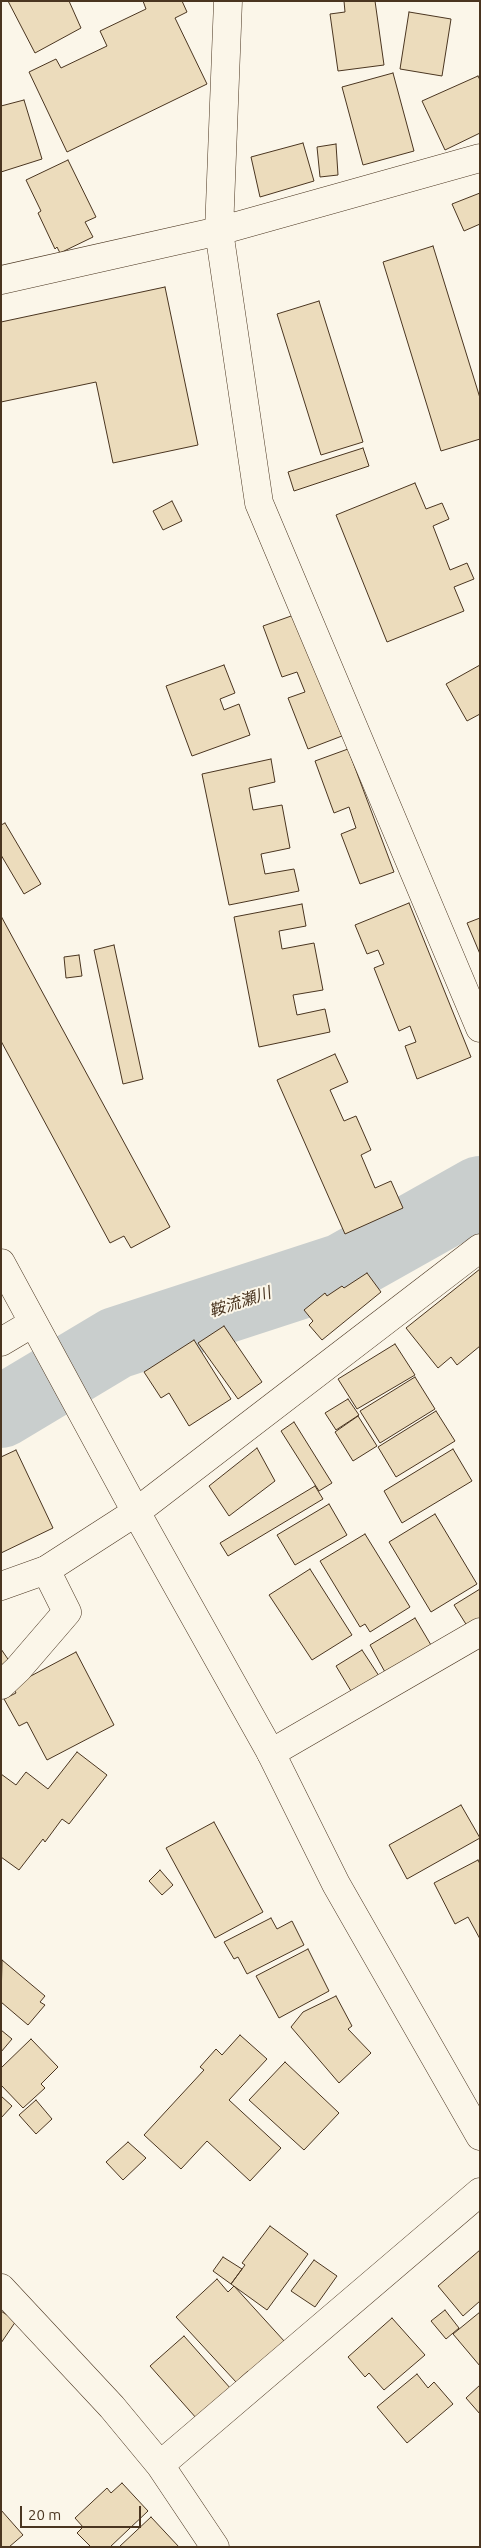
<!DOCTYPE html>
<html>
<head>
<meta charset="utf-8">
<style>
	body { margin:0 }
	#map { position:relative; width:481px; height:2548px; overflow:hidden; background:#fbf6e9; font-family:Ubuntu,sans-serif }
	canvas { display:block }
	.frame { position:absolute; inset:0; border:2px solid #4a3520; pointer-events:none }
	.scale { position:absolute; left:20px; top:2506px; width:121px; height:22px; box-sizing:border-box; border:2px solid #4a3520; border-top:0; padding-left:6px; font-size:15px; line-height:18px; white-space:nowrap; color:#4a3520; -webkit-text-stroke:4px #fbf6e9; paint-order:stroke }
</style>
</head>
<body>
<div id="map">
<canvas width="481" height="2548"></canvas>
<div class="frame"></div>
<div class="scale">20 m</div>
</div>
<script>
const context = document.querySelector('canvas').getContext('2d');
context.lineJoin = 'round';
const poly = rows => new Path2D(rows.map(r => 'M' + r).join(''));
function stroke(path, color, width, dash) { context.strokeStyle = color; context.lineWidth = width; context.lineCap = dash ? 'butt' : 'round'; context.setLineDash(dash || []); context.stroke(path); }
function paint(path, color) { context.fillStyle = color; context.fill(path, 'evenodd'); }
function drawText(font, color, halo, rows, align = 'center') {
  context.font = font + ' Ubuntu,"Noto Sans JP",sans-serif'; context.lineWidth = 4; context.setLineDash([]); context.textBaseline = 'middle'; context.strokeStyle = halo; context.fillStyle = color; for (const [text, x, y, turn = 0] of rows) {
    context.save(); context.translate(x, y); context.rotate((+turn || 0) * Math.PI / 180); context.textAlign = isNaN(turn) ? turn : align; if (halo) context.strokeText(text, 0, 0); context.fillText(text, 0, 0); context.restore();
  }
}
stroke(poly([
	[1,1412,116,1343,343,1269,480,1192]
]), '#c9cecd', 72);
const building = poly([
	[8,1,69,1,81,28,35,53,8,1],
	[143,1,182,1,187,12,175,18,207,84,67,152,29,72,56,59,61,68,107,46,100,31,146,9,143,1],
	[344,1,375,1,384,65,338,71,330,14,345,12,344,1],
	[409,12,451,19,442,76,400,69,409,12],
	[393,73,414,151,363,165,342,87,393,73],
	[478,76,480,80,480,133,445,150,422,101,478,76],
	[24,100,42,159,1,172,1,106,24,100],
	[303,143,314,181,260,197,251,157,303,143],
	[336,144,338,175,320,177,317,147,336,144],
	[68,160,96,217,85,222,93,237,60,253,57,247,55,249,38,213,41,211,26,180,68,160],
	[480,193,480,224,464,231,452,204,480,193],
	[433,246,480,398,480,439,441,451,383,262,433,246],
	[165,287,198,445,113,463,96,382,1,402,1,322,165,287],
	[319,301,363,442,321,455,277,314,319,301],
	[363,448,369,466,294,491,288,472,363,448],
	[415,483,426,509,442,503,449,519,433,526,450,570,467,563,474,579,454,587,464,611,387,642,336,515,415,483],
	[172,501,182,521,163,530,153,511,172,501],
	[294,615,342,736,308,749,288,698,305,692,297,672,282,677,263,626,294,615],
	[224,665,235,693,220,699,224,710,239,704,250,735,192,756,166,686,224,665],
	[480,665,480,714,467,721,446,684,480,665],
	[348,749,394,872,360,884,341,834,356,828,349,807,334,813,315,761,348,749],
	[271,759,275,782,249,788,253,810,282,805,290,848,261,854,265,874,294,869,299,891,229,905,202,774,271,759],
	[5,823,41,884,24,894,1,855,1,825,5,823],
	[409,903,471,1057,417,1079,405,1046,416,1042,410,1026,399,1031,374,968,384,964,378,950,367,954,355,925,409,903],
	[302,904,306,926,279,931,282,949,314,943,323,990,293,995,297,1015,325,1009,330,1032,259,1047,234,917,302,904],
	[1,916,170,1227,131,1248,124,1236,110,1243,1,1041,1,916],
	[480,918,480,954,467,923,480,918],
	[114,945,143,1079,123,1084,94,950,114,945],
	[79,955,82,976,66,978,64,957,79,955],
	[335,1054,348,1082,330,1090,344,1121,356,1116,371,1150,361,1155,375,1188,391,1181,403,1208,345,1234,277,1080,335,1054],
	[480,1269,480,1346,457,1365,451,1357,438,1368,406,1328,480,1269],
	[367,1273,381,1292,322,1340,309,1325,313,1321,304,1310,325,1293,327,1296,342,1286,344,1288,367,1273],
	[224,1326,262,1382,238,1399,198,1343,224,1326],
	[194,1340,231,1399,189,1426,169,1393,161,1398,144,1372,194,1340],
	[395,1344,415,1375,357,1409,338,1379,395,1344],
	[415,1377,435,1409,380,1443,360,1411,415,1377],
	[348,1399,359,1415,336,1430,325,1413,348,1399],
	[436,1411,455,1441,396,1477,378,1447,436,1411],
	[358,1416,377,1446,353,1461,335,1432,358,1416],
	[294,1422,332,1483,319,1491,281,1431,294,1422],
	[257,1448,275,1481,229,1516,209,1486,257,1448],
	[453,1449,472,1481,402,1523,384,1491,453,1449],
	[16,1450,53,1528,1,1553,1,1457,16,1450],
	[315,1486,323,1499,228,1556,220,1543,315,1486],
	[329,1504,347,1535,295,1565,277,1535,329,1504],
	[435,1514,477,1584,431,1612,389,1542,435,1514],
	[365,1534,410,1607,370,1632,365,1624,360,1627,320,1561,365,1534],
	[310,1569,352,1635,312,1660,269,1595,310,1569],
	[480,1589,480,1622,469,1629,454,1605,480,1589],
	[415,1618,431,1645,385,1672,370,1645,415,1618],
	[1,1649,12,1665,1,1673,1,1649],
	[362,1650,381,1679,354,1696,336,1666,362,1650],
	[76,1652,114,1725,47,1760,27,1722,19,1726,4,1699,16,1693,12,1686,76,1652],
	[77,1752,107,1775,69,1824,62,1819,45,1842,43,1839,19,1870,1,1857,1,1774,16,1785,26,1772,48,1789,77,1752],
	[461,1805,480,1838,407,1879,389,1845,461,1805],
	[214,1822,263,1912,215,1938,166,1848,214,1822],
	[478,1860,480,1864,480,1939,468,1917,455,1924,434,1883,478,1860],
	[160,1870,173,1885,162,1895,149,1881,160,1870],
	[271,1918,277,1929,292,1921,304,1945,247,1974,238,1957,234,1959,224,1942,271,1918],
	[308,1949,329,1991,279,2018,256,1976,308,1949],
	[2,1960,45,1996,40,2002,45,2005,28,2025,1,2002,2,1960],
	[336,1996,352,2026,348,2029,371,2053,339,2083,291,2027,303,2012,336,1996],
	[1,2030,12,2039,1,2052,1,2030],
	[240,2035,267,2059,229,2100,281,2148,250,2181,207,2141,181,2169,144,2135,204,2070,200,2067,216,2049,222,2055,240,2035],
	[31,2039,58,2067,41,2084,45,2088,23,2108,1,2085,1,2068,31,2039],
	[285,2062,339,2113,304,2150,249,2100,285,2062],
	[1,2096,12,2106,1,2118,1,2096],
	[36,2100,52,2119,36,2134,19,2115,36,2100],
	[128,2142,146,2158,123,2180,106,2162,128,2142],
	[270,2226,308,2254,267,2310,231,2284,245,2265,242,2263,270,2226],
	[480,2250,480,2301,463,2316,438,2286,480,2250],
	[223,2257,242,2269,231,2284,213,2271,223,2257],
	[314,2260,337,2276,315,2307,291,2291,314,2260],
	[217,2279,228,2292,234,2286,285,2342,250,2374,248,2371,236,2382,176,2317,217,2279],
	[445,2310,459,2328,446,2339,431,2321,445,2310],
	[1,2311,16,2321,1,2343,1,2311],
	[480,2312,480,2366,453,2334,480,2312],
	[392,2318,425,2355,384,2390,369,2373,365,2377,348,2357,392,2318],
	[184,2336,231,2389,197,2419,150,2366,184,2336],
	[417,2374,428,2388,434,2382,453,2404,407,2443,377,2407,417,2374],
	[480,2385,480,2414,466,2398,480,2385],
	[122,2483,148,2511,110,2547,91,2547,77,2533,83,2527,75,2518,107,2488,111,2493,122,2483],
	[1,2510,23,2535,9,2547,1,2547,1,2510],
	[151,2517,179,2547,119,2547,151,2517]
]);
paint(building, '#ecdcbc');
stroke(building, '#4a3520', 1);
const minor = poly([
	[228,1,219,231,259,503,480,1028],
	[1,280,219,231,480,158],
	[1,1342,33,1323],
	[1,1685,18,1669,67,1612,46,1570],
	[271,1753,480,1632],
	[1,2288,112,2407,160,2465,215,2547],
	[160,2465,480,2192]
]);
const tertiary = poly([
	[1,1263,136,1512,271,1753,336,1884,480,2136],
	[1,1586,46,1570,136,1512,480,1248]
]);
stroke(minor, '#4a3520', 29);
stroke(tertiary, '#4a3520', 29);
stroke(minor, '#fbf6e9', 28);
stroke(tertiary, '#fbf6e9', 28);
drawText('italic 16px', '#4a3520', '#fbf6e9', [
	["鞍流瀬川",240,1302,-18]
]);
</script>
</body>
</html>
